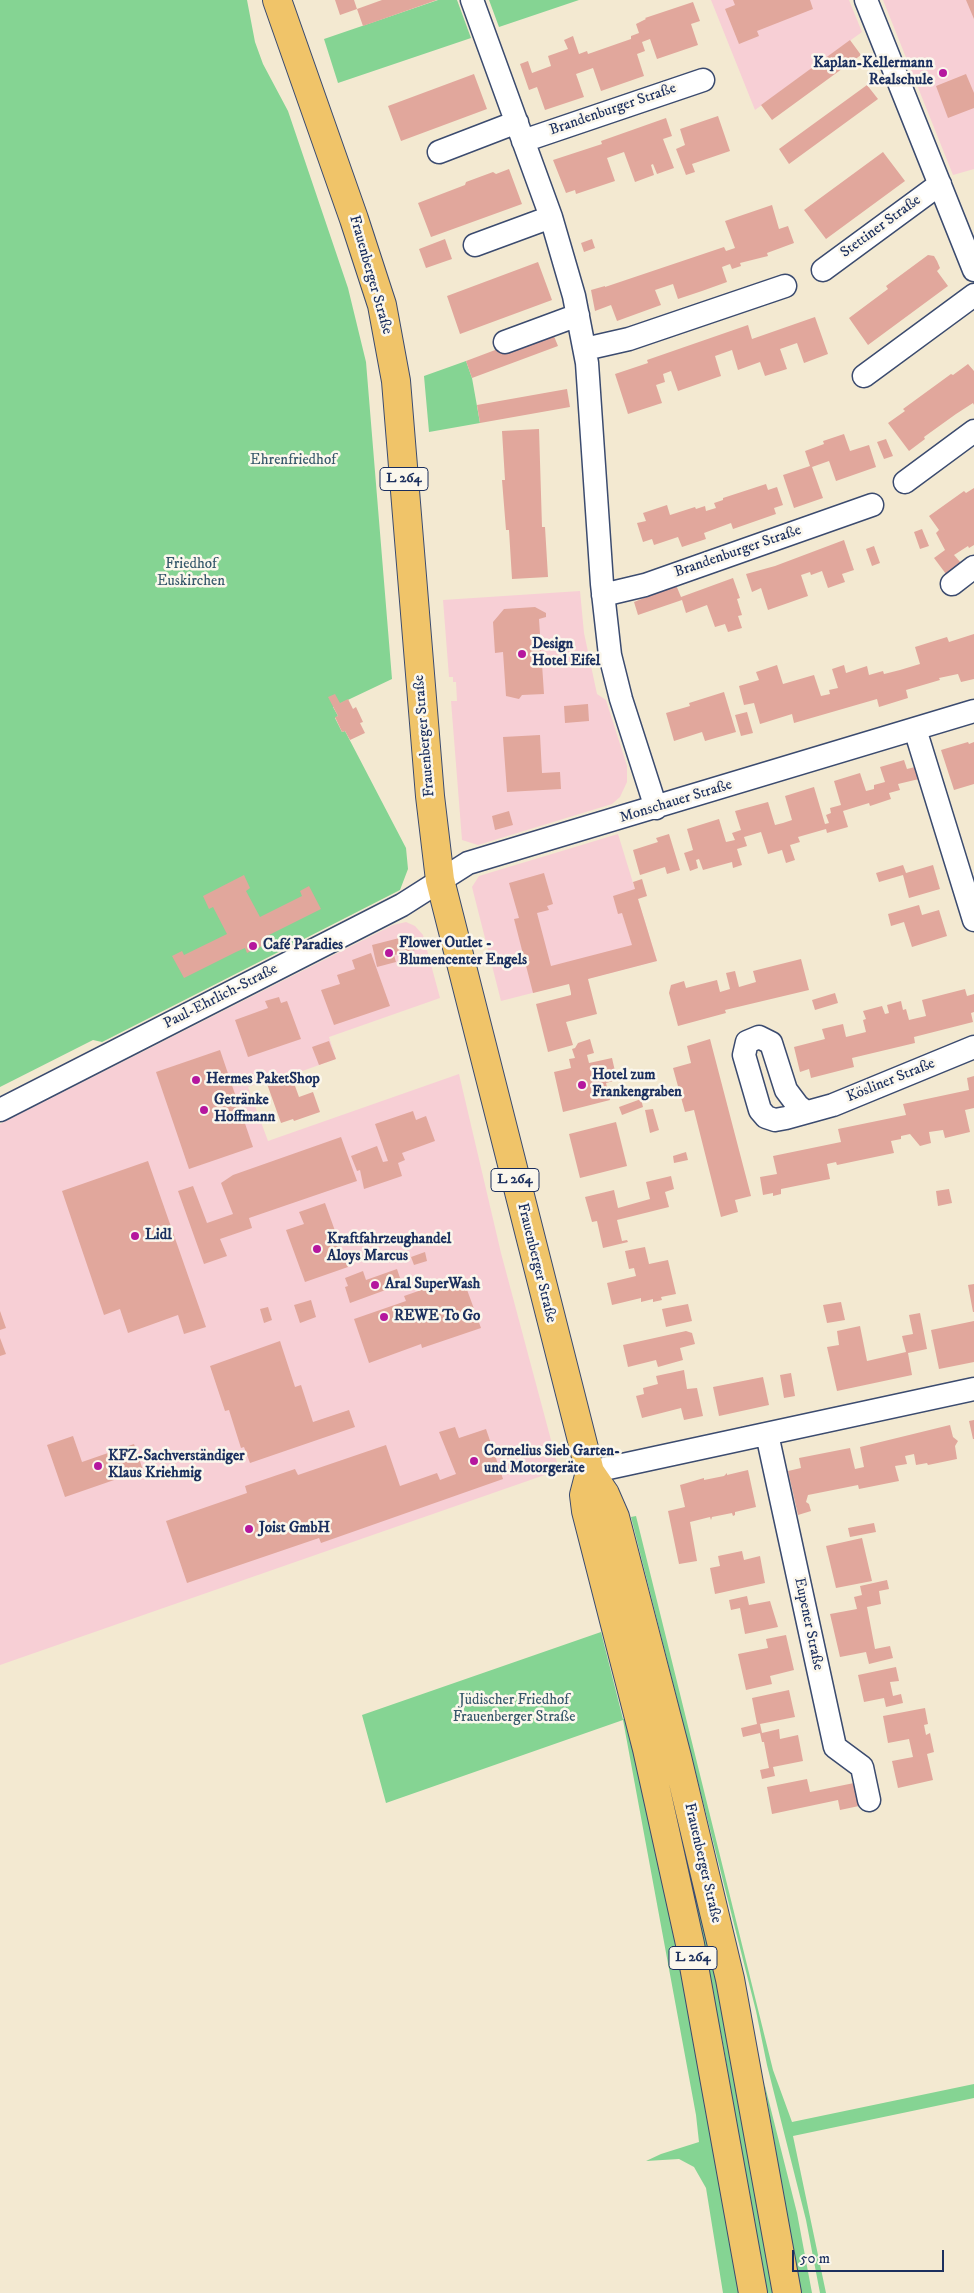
<!DOCTYPE html>
<html>
<head>
<meta charset="utf-8">
<style>
	body { margin:0 }
	#map { position:relative; width:974px; height:2293px; overflow:hidden; background:#f3e9d1; font-family:"IM FELL DW Pica",serif }
	canvas { display:block }
	.scale { position:absolute; left:792px; top:2250px; width:152px; height:22px; box-sizing:border-box; border:2px solid #1b2f5e; border-top:0; padding-left:6px; font-size:15px; line-height:18px; white-space:nowrap; color:#1b2f5e; -webkit-text-stroke:4px #fbf7ec; paint-order:stroke }
</style>
</head>
<body>
<div id="map">
<canvas width="974" height="2293"></canvas>
<div class="scale">50 m</div>
</div>
<script>
const context = document.querySelector('canvas').getContext('2d');
context.lineJoin = 'round';
function paint(path, color) { context.fillStyle = color; context.fill(path, 'evenodd'); }
const poly = rows => new Path2D(rows.map(r => 'M' + r).join(''));
function stroke(path, color, width, dash) { context.strokeStyle = color; context.lineWidth = width; context.lineCap = dash ? 'butt' : 'round'; context.setLineDash(dash || []); context.stroke(path); }
function drawText(font, color, halo, rows, align = 'center') {
  context.font = font + ' "IM FELL DW Pica",serif'; context.lineWidth = 5; context.setLineDash([]); context.textBaseline = 'middle'; context.strokeStyle = halo; context.fillStyle = color; for (const [text, x, y, turn = 0] of rows) {
    context.save(); context.translate(x, y); context.rotate((+turn || 0) * Math.PI / 180); context.textAlign = isNaN(turn) ? turn : align; if (halo) context.strokeText(text, 0, 0); context.fillText(text, 0, 0); context.restore();
  }
}
paint(poly([
	[711,0,849,0,862,32,755,110],
	[883,0,974,0,974,169,953,175],
	[580,591,584,633,597,694,606,700,627,766,627,782,620,797,612,804,478,845,462,840,451,701,457,701,456,682,453,682,453,677,449,677,443,600],
	[618,834,657,961,501,1001,472,887,479,876],
	[406,922,415,926,423,935,440,998,329,1037,336,1059,291,1075,289,1072,248,1087,268,1141,459,1074,501,1253,559,1470,0,1665,0,1124,393,925]
]), '#f7cfd5');
paint(poly([
	[0,0,247,0,255,42,263,64,288,111,348,288,366,362,392,679,333,707,338,716,335,718,342,732,345,731,406,848,408,869,400,890,110,1038,102,1042,93,1040,0,1087],
	[438,0,457,0,471,38,338,83,324,39],
	[489,0,579,0,499,27],
	[466,361,472,378,480,423,429,432,424,376],
	[636,1516,773,2070,792,2122,974,2084,974,2098,793,2136,826,2293,820,2293,806,2220,767,2065,756,2011,631,1517],
	[611,1547,719,1983,775,2293,766,2293,722,2038,684,1859],
	[601,1632,623,1719,629,1719,680,1951,741,2293,723,2293,706,2188,694,2167,679,2159,646,2161,661,2154,699,2142,696,2115,623,1720,386,1803,362,1715],
	[764,2082,797,2213,812,2293,800,2293]
]), '#85d493');
paint(poly([
	[335,0,354,0,357,9,340,15],
	[382,0,437,0,363,26,357,9],
	[733,0,810,0,813,9,757,31,759,36,739,44,725,9,735,5],
	[966,0,974,0,974,19],
	[693,2,700,21,691,24,698,45,657,59,650,39,642,42,645,51,637,54,644,76,601,91,593,68,576,74,584,97,545,110,537,87,529,90,520,64,528,61,532,73,551,66,548,56,568,49,564,40,573,36,579,54,587,51,588,54,631,39,631,36,639,33,636,24,646,19,645,18],
	[850,40,861,55,772,120,761,105],
	[474,74,487,109,401,141,388,106],
	[966,74,974,93,974,108,948,118,936,86],
	[867,85,878,99,789,164,779,149],
	[718,116,730,151,692,164,695,172,686,175,676,149,685,145,680,129],
	[666,118,672,136,663,139,674,168,657,174,653,164,651,165,654,175,635,182,624,152,607,158,615,181,576,194,575,190,566,193,553,160,602,144,601,141],
	[883,152,905,181,826,239,804,210],
	[509,169,522,204,431,237,418,203,465,185,466,182,493,172,496,174],
	[772,205,779,229,788,226,794,243,767,253,768,256,740,263,741,266,732,269,730,264,722,267,727,282,702,291,678,299,673,284,655,290,661,305,617,321,611,305,595,311,591,290,605,286,605,287,724,247,726,251,735,248,725,221],
	[445,239,452,259,426,268,419,249],
	[592,239,595,248,584,252,581,243],
	[928,255,934,256,937,261,940,268,937,271,948,286,868,345,849,318,888,289,886,286],
	[538,262,552,300,460,334,447,296],
	[815,317,828,354,804,363,797,343,780,349,787,369,765,376,760,362,738,370,732,350,715,356,721,376,678,391,671,371,663,374,665,382,656,385,662,403,628,414,615,374,648,363,647,360,748,325,752,339],
	[551,329,558,346,472,378,466,361],
	[968,364,974,371,974,405,973,403,956,414,924,437,925,439,909,451,888,423,905,411,903,409,951,374,953,375],
	[567,389,570,407,480,423,477,405],
	[539,429,542,527,545,527,548,577,512,579,509,530,506,530,502,480,505,480,502,431],
	[844,434,850,451,869,445,876,467,836,481,829,461,812,467,823,498,794,508,783,475,810,466,805,451,824,444,823,441],
	[886,439,893,456,884,459,877,442],
	[766,484,768,490,777,487,783,505,774,508,776,514,733,529,731,523,704,533,706,539,682,547,678,537,654,545,652,539,643,542,637,523,646,521,643,513,667,505,670,515,695,507,696,509,705,506,706,511,716,508,714,503,723,500,723,498],
	[974,488,974,545,969,548,968,546,954,555,961,563,946,574,934,558,945,550,936,533,939,530,929,516,964,491,966,493],
	[922,529,929,546,920,549,914,532],
	[844,540,854,570,842,574,845,582,828,588,822,571,811,575,810,572,801,575,808,596,768,610,761,588,752,592,746,574,775,566],
	[874,546,880,563,872,566,866,549],
	[733,578,740,598,737,599,742,615,738,616,742,628,728,632,725,624,715,627,707,605,686,613,682,600,638,615,634,602,676,585,681,597],
	[535,607,546,613,546,617,539,619,544,694,522,695,519,699,506,696,503,652,495,653,493,622,504,609],
	[974,634,974,679,961,682,958,674,939,678,940,680,906,690,908,698,879,707,877,699,794,723,792,714,760,724,754,703,744,705,739,686,759,680,756,672,777,665,783,684,814,675,821,696,830,694,829,690,838,688,832,669,844,665,846,673,867,666,869,675,883,671,884,674,900,670,920,664,915,647,947,637,949,642],
	[724,692,736,732,705,741,702,732,674,741,666,713,690,706,689,703],
	[335,694,340,703,348,699,353,709,356,707,363,722,360,723,365,733,350,740,345,731,342,732,335,717,338,716,328,697],
	[588,704,589,721,565,723,564,706],
	[747,712,753,733,741,736,735,715],
	[540,735,542,773,560,772,561,789,507,792,503,737],
	[968,742,969,744,974,742,974,784,954,790,941,750],
	[904,760,907,769,915,767,919,779,898,784,900,790,889,793,891,799,870,806,869,803,843,811,848,827,827,833,826,829,798,837,800,842,790,845,795,860,786,863,782,850,768,854,761,832,744,837,747,846,737,849,742,865,733,868,732,862,703,870,699,859,696,860,698,868,690,871,684,853,693,850,687,829,719,819,726,842,735,840,732,833,741,830,735,811,768,802,775,825,783,823,792,820,785,796,814,787,825,824,829,823,826,815,831,813,830,808,841,805,834,781,860,773,866,791,874,789,874,785,885,782,880,767],
	[509,811,513,825,495,830,492,816],
	[669,834,680,870,667,874,665,867,640,875,633,850,658,842,656,838],
	[903,865,906,873,933,865,940,889,909,898,903,875,879,882,876,873],
	[544,873,553,904,547,906,549,910,537,913,551,966,632,945,622,913,618,914,613,896,635,889,633,882,642,879,647,896,638,899,657,961,588,979,597,1014,566,1022,573,1045,548,1052,536,1004,571,995,571,993,569,984,533,993,514,919,519,918,509,883],
	[244,875,250,888,246,891,260,917,302,896,300,891,309,886,321,909,269,935,261,941,263,945,254,951,253,950,247,953,245,948,236,952,184,978,172,956,182,951,184,955,227,934,213,907,209,909,203,896],
	[919,905,922,915,939,910,947,936,912,947,904,922,891,926,888,914],
	[411,935,415,937,417,947,415,950,394,955,396,962,377,967,372,945],
	[371,953,390,1006,334,1025,321,990,340,984,337,975,355,969,352,960],
	[801,959,809,990,725,1010,726,1013,678,1026,669,993,671,985,684,981,686,988,717,980,720,992,730,989,726,973,735,971,739,987,756,982,753,971],
	[965,989,967,996,974,994,974,1012,971,1013,973,1022,914,1037,915,1043,852,1058,854,1067,811,1078,809,1069,800,1072,794,1047,825,1039,822,1029,843,1024,846,1037,866,1032,863,1020,866,1019,863,1011,882,1006,885,1014,889,1013,887,1005,901,1001,903,1010,906,1009,909,1020,926,1016,922,1000],
	[835,993,838,1003,815,1010,812,1000],
	[279,997,281,1003,287,1001,301,1039,248,1057,235,1020,268,1008,265,1001],
	[590,1039,594,1053,587,1055,589,1063,612,1058,617,1080,606,1083,610,1100,563,1112,554,1072,571,1068,569,1059,575,1058,572,1049,575,1048,578,1043],
	[710,1039,751,1196,735,1200,738,1212,721,1217,694,1110,685,1112,673,1068,691,1063,687,1046],
	[329,1041,336,1059,319,1065,312,1047],
	[220,1050,253,1147,189,1169,156,1072],
	[290,1072,299,1097,313,1092,320,1112,294,1121,293,1119,281,1123,266,1081],
	[974,1076,974,1108,965,1110,970,1132,945,1138,943,1130,929,1132,931,1143,920,1146,910,1134,901,1136,901,1139,891,1141,894,1153,837,1165,836,1162,827,1164,830,1179,781,1189,781,1194,773,1196,773,1193,763,1195,760,1177,777,1174,773,1156,841,1142,838,1129,906,1115,903,1104,969,1090,967,1078],
	[641,1099,643,1107,622,1115,619,1107],
	[653,1109,659,1130,650,1133,645,1110],
	[413,1111,416,1120,426,1116,435,1141,402,1153,405,1160,398,1163,402,1176,364,1189,360,1170,357,1171,351,1156,377,1146,383,1162,388,1161,375,1124],
	[616,1122,627,1166,580,1178,569,1134],
	[341,1137,357,1181,249,1218,252,1228,220,1239,227,1256,204,1264,178,1191,193,1186,207,1223,233,1214,221,1183,233,1175],
	[686,1152,688,1160,674,1163,673,1156],
	[148,1161,206,1327,184,1334,178,1315,128,1333,120,1309,104,1315,62,1191],
	[671,1176,674,1189,665,1192,669,1207,617,1220,622,1241,627,1240,628,1242,603,1248,597,1221,592,1222,585,1197,614,1190,618,1208,650,1199,646,1182],
	[949,1189,952,1203,938,1206,936,1191],
	[325,1203,348,1267,305,1282,286,1230,304,1224,299,1212],
	[645,1247,649,1264,668,1260,676,1294,661,1297,662,1300,653,1302,653,1299,641,1302,641,1298,612,1305,607,1283,636,1276,634,1268,629,1269,625,1251],
	[425,1252,427,1261,414,1265,411,1257],
	[397,1269,402,1284,350,1303,345,1287,348,1286,345,1278,363,1271,366,1280],
	[462,1276,481,1328,422,1348,421,1344,369,1363,354,1319,406,1301,404,1296],
	[974,1284,974,1312,973,1312,968,1285],
	[311,1300,316,1317,300,1323,294,1305],
	[841,1302,845,1320,827,1323,823,1305],
	[688,1304,692,1321,666,1327,662,1309],
	[268,1307,272,1320,264,1323,260,1309],
	[0,1311,6,1328,0,1330],
	[920,1313,927,1349,908,1353,912,1375,837,1391,827,1347,839,1345,837,1331,860,1326,867,1361,906,1352,902,1336,913,1334,909,1315],
	[974,1321,974,1362,939,1369,931,1330],
	[686,1331,692,1333,695,1344,680,1348,683,1360,658,1367,656,1360,628,1367,623,1345],
	[0,1338,6,1354,0,1356],
	[280,1341,295,1387,301,1385,313,1422,349,1410,355,1427,250,1463,244,1447,241,1448,229,1410,225,1411,210,1366],
	[684,1370,687,1389,697,1388,703,1416,684,1420,681,1408,642,1418,636,1396,644,1394,643,1388,658,1384,656,1376],
	[791,1373,795,1396,784,1398,780,1375],
	[763,1377,769,1405,719,1416,713,1387],
	[974,1420,974,1439,973,1439,969,1421],
	[950,1425,953,1437,958,1441,955,1446,957,1459,928,1465,927,1463,916,1465,914,1454,905,1456,907,1464,895,1466,899,1481,859,1489,858,1485,808,1495,806,1502,809,1504,811,1511,798,1515,788,1471,801,1468,799,1458,850,1448,855,1469,864,1467,860,1447],
	[455,1427,459,1438,486,1429,503,1479,321,1543,319,1538,187,1583,166,1521,247,1493,245,1486,295,1469,298,1475,386,1445,400,1486,437,1473,440,1480,456,1474,439,1432],
	[73,1436,82,1462,134,1444,143,1470,65,1497,47,1445],
	[748,1470,756,1507,735,1512,735,1515,733,1516,732,1513,712,1517,711,1520,710,1517,690,1522,697,1561,679,1564,668,1511,685,1507,680,1485,704,1478,704,1480,724,1476,727,1473,727,1475],
	[874,1523,876,1532,850,1537,848,1528],
	[862,1538,872,1581,836,1588,826,1546],
	[742,1551,744,1560,760,1556,765,1583,715,1594,710,1568,720,1566,718,1556],
	[887,1580,889,1589,879,1591,881,1604,867,1607,875,1649,890,1646,893,1658,869,1664,866,1652,840,1657,830,1614,857,1609,854,1597,862,1595,860,1586],
	[747,1596,749,1605,770,1601,778,1627,745,1634,740,1608,731,1610,729,1600],
	[786,1635,794,1670,770,1676,772,1684,746,1690,738,1654,768,1648,766,1639],
	[896,1667,899,1681,890,1682,893,1696,901,1694,903,1703,886,1707,884,1698,864,1702,858,1675],
	[789,1690,795,1717,760,1724,762,1733,779,1729,780,1739,798,1735,803,1761,773,1767,775,1776,762,1779,760,1770,769,1768,764,1742,762,1742,760,1733,743,1737,741,1728,757,1724,752,1698],
	[925,1708,928,1724,924,1725,926,1735,930,1733,934,1752,927,1754,933,1780,898,1788,892,1761,913,1757,909,1739,888,1743,883,1716],
	[807,1779,810,1792,854,1783,859,1806,840,1810,838,1800,772,1814,767,1787]
]), '#e1a79c');
const minor = poly([
	[472,0,551,217,574,296,587,363,602,584,610,655,621,699,656,808],
	[866,0,974,270],
	[523,141,703,80],
	[439,152,517,122],
	[475,245,551,217],
	[823,270,940,184],
	[505,342,578,315],
	[585,349,629,339,785,286],
	[864,376,974,295],
	[905,482,974,431],
	[952,584,974,567],
	[603,595,645,585,872,505],
	[915,729,974,920],
	[0,1110,402,905,468,863,974,711],
	[806,1112,798,1106,786,1090,771,1043,759,1037,747,1042,744,1055,760,1110,766,1117,775,1120,786,1118,833,1105,974,1047],
	[767,1434,835,1747,862,1767,869,1800],
	[590,1472,974,1389]
]);
const primary = poly([
	[277,0,354,219,382,305,396,381,430,796,440,880,590,1472,605,1494,615,1517,677,1757,730,1979,787,2293],
	[590,1472,584,1495,586,1511,647,1749,690,1944,753,2293]
]);
stroke(minor, '#3b4b6f', 25);
stroke(primary, '#3b4b6f', 30);
stroke(minor, '#fff', 22);
stroke(primary, '#f0c469', 28);
for (const [x, y, r, color] of [
	[943,73,5,"#b5179e"],
	[522,654,5,"#b5179e"],
	[253,946,5,"#b5179e"],
	[389,953,5,"#b5179e"],
	[196,1080,5,"#b5179e"],
	[582,1085,5,"#b5179e"],
	[204,1110,5,"#b5179e"],
	[135,1236,5,"#b5179e"],
	[317,1249,5,"#b5179e"],
	[375,1285,5,"#b5179e"],
	[384,1317,5,"#b5179e"],
	[474,1461,5,"#b5179e"],
	[98,1466,5,"#b5179e"],
	[249,1529,5,"#b5179e"]
]) { const dot = new Path2D(); dot.arc(x, y, r, 0, 2 * Math.PI); context.fillStyle = color; context.fill(dot); stroke(dot, '#fbf7ec', 2); }
for (const [x, y, w] of [
	[404,479,48],
	[515,1180,48],
	[693,1958,48]
]) { const box = new Path2D(); box.roundRect(x - w / 2, y - 11.5, w, 23, 4); context.fillStyle = '#fbf7ec'; context.fill(box); stroke(box, '#1b2f5e', 1); }
drawText('bold 14px', '#1b2f5e', null, [
	["L 264",404,479],
	["L 264",515,1180],
	["L 264",693,1958]
]);
drawText('bold 15px', '#1b2f5e', '#fbf7ec', [
	["Kaplan-Kellermann",933,64,"right"],
	["Realschule",933,81,"right"],
	["Design",532,645],
	["Hotel Eifel",532,662],
	["Flower Outlet -",399,944],
	["Blumencenter Engels",399,961],
	["Café Paradies",263,946],
	["Hotel zum",592,1076],
	["Frankengraben",592,1093],
	["Hermes PaketShop",206,1080],
	["Getränke",214,1101],
	["Hoffmann",214,1118],
	["Lidl",145,1236],
	["Kraftfahrzeughandel",327,1240],
	["Aloys Marcus",327,1257],
	["Aral SuperWash",385,1285],
	["REWE To Go",394,1317],
	["Cornelius Sieb Garten-",484,1452],
	["und Motorgeräte",484,1469],
	["KFZ-Sachverständiger",108,1457],
	["Klaus Kriehmig",108,1474],
	["Joist GmbH",259,1529]
], 'left');
drawText('15px', '#1b2f5e', '#fbf7ec', [
	["Brandenburger Straße",613,110,-19],
	["Stettiner Straße",881,227,-36],
	["Frauenberger Straße",370,275,74],
	["Brandenburger Straße",738,552,-19],
	["Frauenberger Straße",425,736,-95],
	["Monschauer Straße",676,802,-17],
	["Paul-Ehrlich-Straße",221,997,-27],
	["Kösliner Straße",891,1081,-22],
	["Frauenberger Straße",536,1263,76],
	["Eupener Straße",808,1624,78],
	["Frauenberger Straße",702,1863,77]
]);
drawText('15px', '#36586b', '#fbf7ec', [
	["Ehrenfriedhof",293,461],
	["Friedhof",191,565],
	["Euskirchen",191,582],
	["Jüdischer Friedhof",514,1701],
	["Frauenberger Straße",514,1718]
]);
</script>
</body>
</html>
